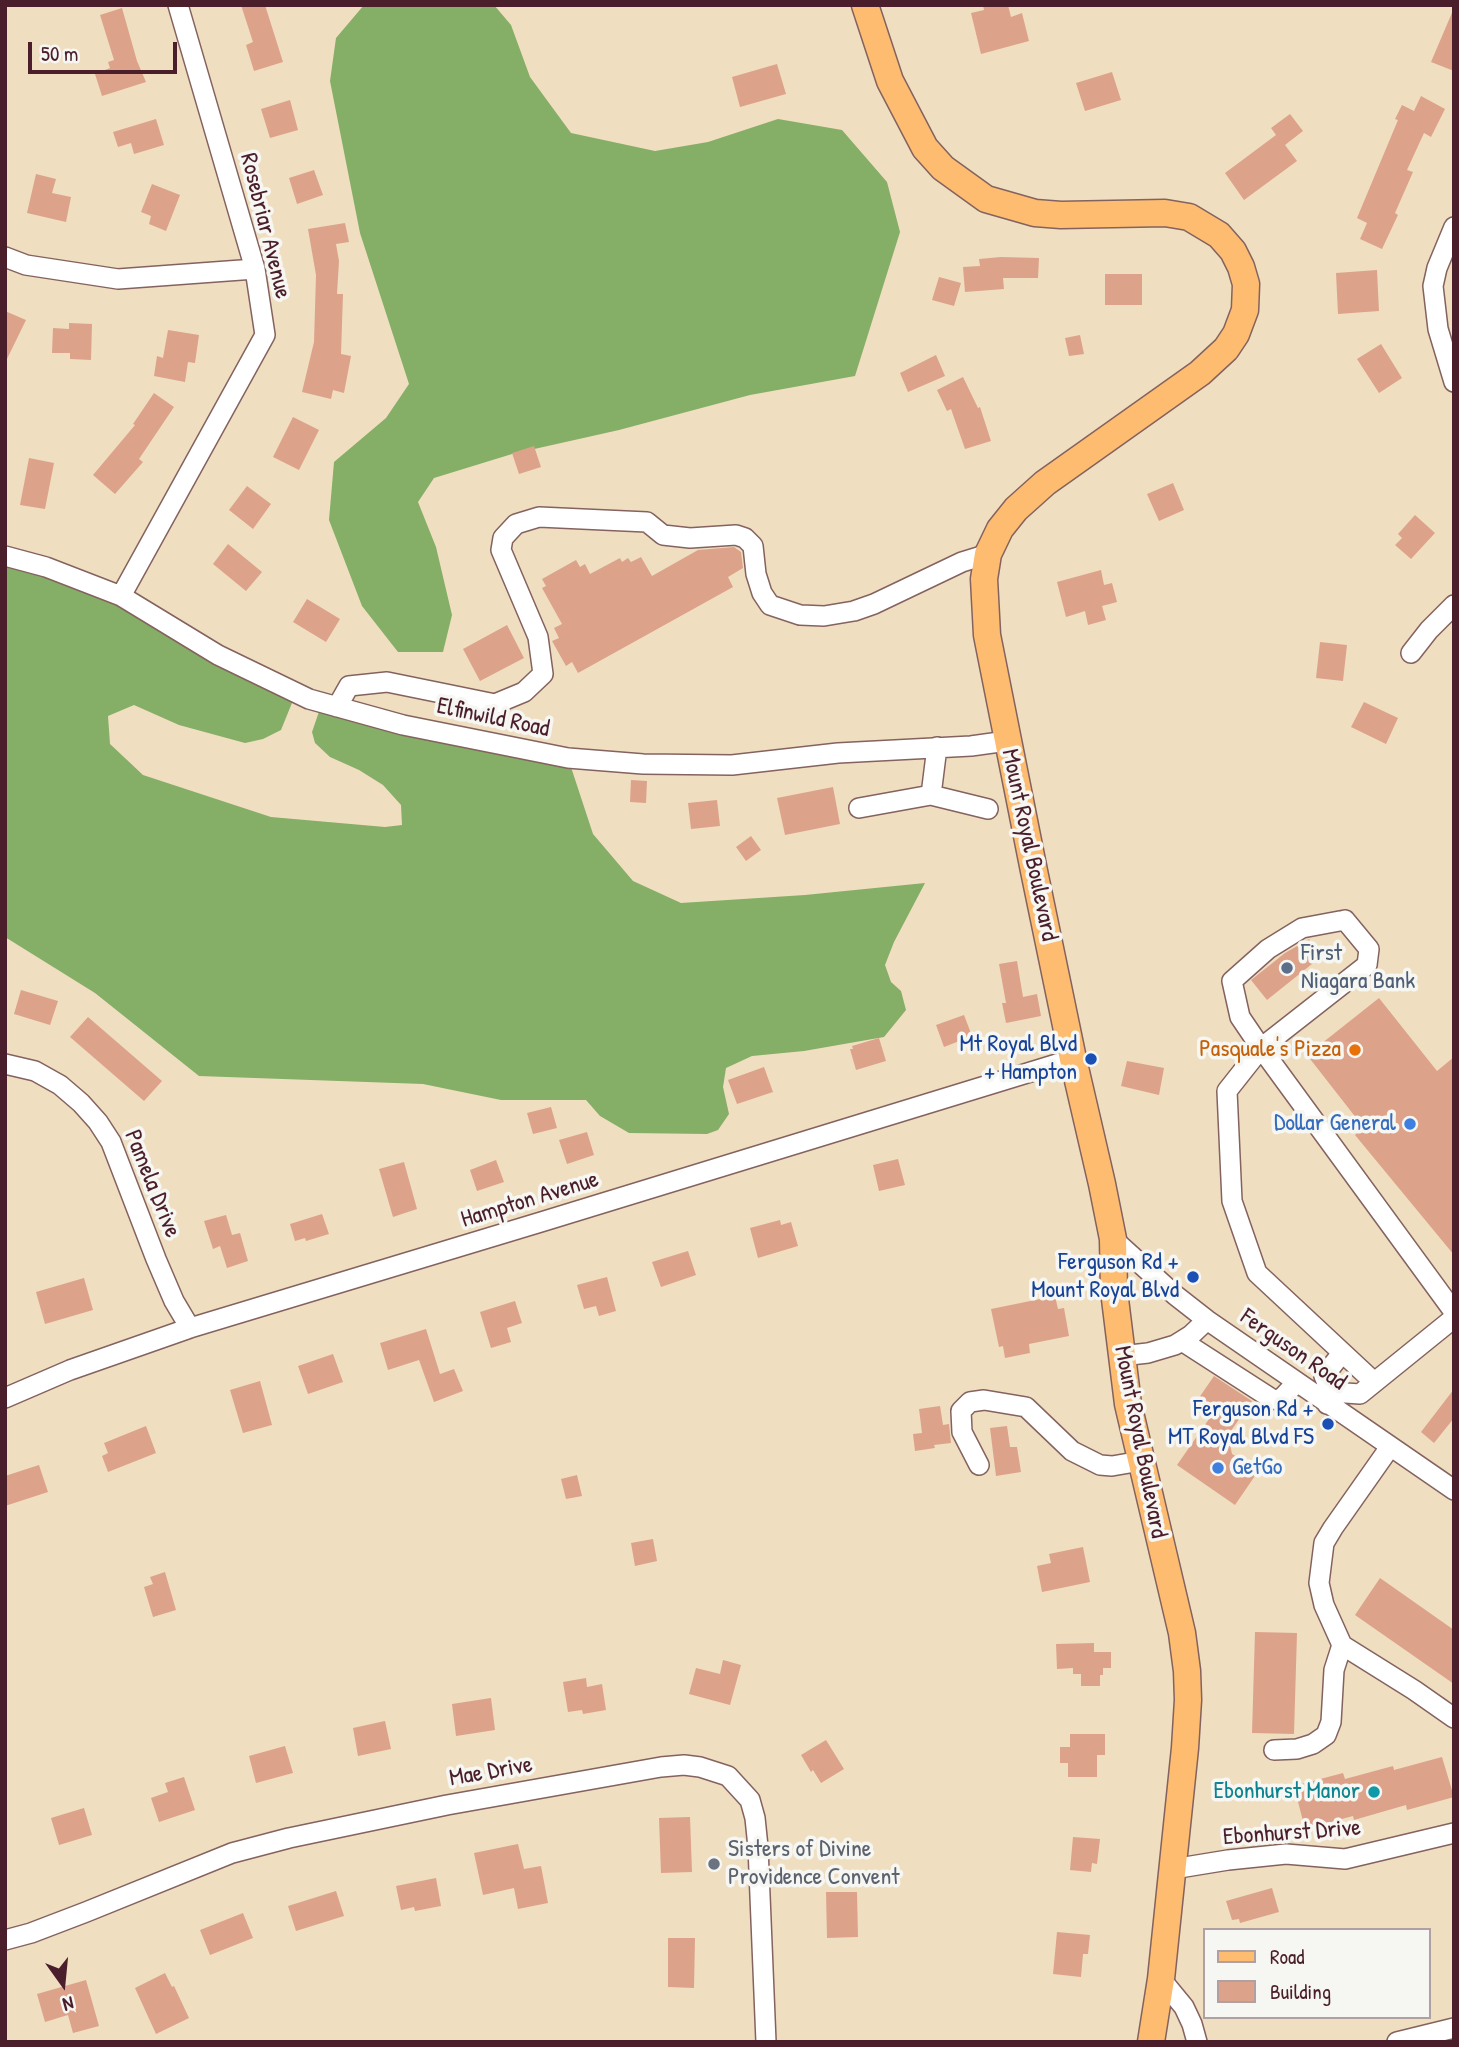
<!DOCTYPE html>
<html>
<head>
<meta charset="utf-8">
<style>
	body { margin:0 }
	#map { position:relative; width:1459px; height:2047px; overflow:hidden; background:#f0dec0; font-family:"Patrick Hand",sans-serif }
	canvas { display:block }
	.frame { position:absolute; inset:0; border:7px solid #4a1f2b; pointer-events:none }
	.legend { position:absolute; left:1203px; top:1928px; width:228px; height:91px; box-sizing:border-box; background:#f6f6f2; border:2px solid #b1a0a2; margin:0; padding:9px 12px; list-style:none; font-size:21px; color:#4a1f2b }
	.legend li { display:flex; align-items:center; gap:14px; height:35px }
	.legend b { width:35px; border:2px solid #b1a0a2 }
	.north { position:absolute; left:28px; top:1949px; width:70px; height:70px; -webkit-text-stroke:5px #f6f6f2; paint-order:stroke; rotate:165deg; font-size:19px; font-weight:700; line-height:28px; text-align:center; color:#4a1f2b }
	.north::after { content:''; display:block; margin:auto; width:24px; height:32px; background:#4a1f2b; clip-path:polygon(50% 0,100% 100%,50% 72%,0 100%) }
	.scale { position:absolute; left:28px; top:42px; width:149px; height:32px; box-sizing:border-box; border:4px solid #4a1f2b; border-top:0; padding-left:9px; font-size:21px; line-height:24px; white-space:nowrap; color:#4a1f2b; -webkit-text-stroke:5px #f6f6f2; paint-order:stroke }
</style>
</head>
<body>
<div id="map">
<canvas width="1459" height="2047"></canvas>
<div class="frame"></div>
<ul class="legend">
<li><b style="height:9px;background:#fdbc6f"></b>Road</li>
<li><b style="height:19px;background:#dda28a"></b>Building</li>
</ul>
<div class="north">N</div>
<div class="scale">50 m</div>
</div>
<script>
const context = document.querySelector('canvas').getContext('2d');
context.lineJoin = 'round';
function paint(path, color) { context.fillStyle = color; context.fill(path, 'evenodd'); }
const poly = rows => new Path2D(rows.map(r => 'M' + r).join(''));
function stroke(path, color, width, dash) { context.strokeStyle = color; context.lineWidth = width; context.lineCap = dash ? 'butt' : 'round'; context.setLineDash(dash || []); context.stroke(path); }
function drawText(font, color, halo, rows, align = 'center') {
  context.font = font + ' "Patrick Hand",sans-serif'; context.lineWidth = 7; context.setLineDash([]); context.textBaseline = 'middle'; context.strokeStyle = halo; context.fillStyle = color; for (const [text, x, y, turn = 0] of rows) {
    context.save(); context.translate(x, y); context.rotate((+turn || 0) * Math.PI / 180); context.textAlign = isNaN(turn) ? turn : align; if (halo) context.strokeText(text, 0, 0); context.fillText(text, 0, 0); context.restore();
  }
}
paint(poly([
	[364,5,494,5,511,25,530,77,571,133,655,151,708,142,778,119,842,130,887,182,900,232,855,376,750,395,619,430,512,454,434,478,418,502,436,547,452,615,443,652,398,652,362,606,329,520,334,462,386,418,409,384,360,233,330,81,336,38],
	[5,556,46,567,296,693,281,730,263,739,245,743,179,725,134,705,108,716,110,744,143,775,271,817,385,827,402,825,401,805,383,785,359,770,330,757,315,743,312,732,322,703,568,758,593,834,633,881,681,903,805,895,925,883,894,942,885,965,891,982,901,991,906,1010,884,1037,804,1051,752,1056,726,1068,723,1087,729,1114,718,1130,707,1134,629,1133,600,1116,586,1100,501,1100,423,1084,199,1076,95,993,5,937]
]), '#85ae66');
paint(poly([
	[241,5,265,5,283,62,254,71,246,45,253,42],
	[983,5,1008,5,1011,17,1022,13,1029,41,981,54,971,13,984,10],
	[122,8,137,61,146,82,102,96,95,74,110,68,108,62,114,60,100,15],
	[1454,8,1454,71,1431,62],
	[777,64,786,94,740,107,732,77],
	[1112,72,1121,100,1085,111,1076,83],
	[1421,96,1445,109,1431,137,1424,133,1407,170,1413,172,1395,213,1398,215,1382,249,1360,239,1367,223,1357,218,1398,120,1395,119,1402,105,1414,111],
	[290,100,298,130,270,138,261,109],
	[1290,114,1303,131,1285,145,1297,161,1244,200,1225,173,1276,135,1271,128],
	[156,119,164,145,134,154,131,143,118,147,113,132],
	[314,170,323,195,297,204,289,178],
	[36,174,56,179,52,193,71,197,66,222,27,213],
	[152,184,180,195,166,231,149,224,151,216,141,212],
	[345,223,349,242,336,244,339,261,337,294,343,294,341,354,351,356,344,393,333,390,331,399,302,392,314,342,316,275,308,229],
	[1001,257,1039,258,1038,278,1003,278,1004,289,965,292,963,267,980,266,979,259],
	[1377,270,1379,311,1338,314,1336,273],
	[1105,274,1142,274,1142,305,1105,305],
	[939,277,961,283,954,306,932,300],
	[5,311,26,320,5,363],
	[69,323,92,324,91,360,70,359,70,353,52,353,53,328,69,329],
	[168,330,199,335,195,363,188,362,185,382,154,376,157,356,163,358],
	[1080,335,1084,354,1069,356,1065,338],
	[1381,344,1402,378,1379,393,1357,359],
	[936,355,945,376,908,392,900,373],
	[963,377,978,408,980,407,991,441,965,449,951,409,947,411,937,390],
	[154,393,174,407,139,459,143,462,115,494,93,475,135,425,133,424],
	[293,417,319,430,299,470,273,457],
	[534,446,541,467,519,474,512,453],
	[29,458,54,463,45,509,20,505],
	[1173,483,1184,510,1159,521,1147,494],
	[247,486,271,504,253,529,229,510],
	[1415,515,1435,533,1411,559,1395,545,1402,538,1398,534],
	[228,544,262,572,246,591,213,564],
	[734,547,741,552,743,568,728,577,733,587,578,673,572,662,566,666,552,641,559,638,554,628,562,624,542,588,546,586,542,579,576,560,580,567,585,564,590,574,620,558,622,562,628,558,631,562,641,557,652,576,698,550],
	[1101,570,1104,585,1112,583,1117,602,1102,606,1106,620,1088,625,1085,611,1066,617,1057,582],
	[307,599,340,619,326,642,293,622],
	[507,625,524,658,480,681,463,649],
	[1320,642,1347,645,1343,681,1316,678],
	[1364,702,1398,718,1386,744,1351,727],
	[631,780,647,781,646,803,630,802],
	[833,787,840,824,785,835,777,798],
	[717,800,720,826,691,829,688,803],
	[751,836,761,850,746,861,736,847],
	[1309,939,1322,956,1267,1000,1251,980,1285,953],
	[1017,961,1023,997,1037,994,1041,1016,1006,1023,1002,1003,1006,1003,999,964],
	[21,990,58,1001,50,1025,14,1014],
	[1379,998,1437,1071,1454,1057,1454,1255,1355,1135,1364,1128,1307,1055],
	[964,1015,972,1036,944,1047,936,1025],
	[88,1017,162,1081,144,1101,70,1037],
	[879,1038,886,1061,856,1070,850,1049,853,1049,852,1046],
	[1127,1061,1164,1068,1159,1095,1121,1086],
	[764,1067,773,1092,737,1104,728,1080],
	[551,1107,557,1128,533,1134,527,1113],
	[587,1132,594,1155,567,1164,559,1140],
	[898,1159,905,1185,879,1191,873,1165],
	[496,1160,504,1182,477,1191,470,1170],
	[404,1162,417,1209,393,1217,379,1169],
	[322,1214,329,1234,306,1241,305,1238,295,1241,290,1224],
	[226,1215,232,1235,240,1233,248,1261,227,1268,220,1246,213,1249,204,1221],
	[780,1220,781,1225,791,1222,798,1246,758,1258,750,1228],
	[688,1251,696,1275,661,1287,652,1262],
	[607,1277,616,1311,599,1316,596,1306,584,1309,577,1285],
	[84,1278,93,1310,45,1324,36,1292],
	[1055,1296,1058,1309,1064,1308,1069,1336,1029,1344,1030,1353,1005,1358,1003,1346,999,1347,991,1309],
	[515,1301,522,1323,507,1328,511,1342,491,1348,480,1312],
	[426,1329,440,1374,454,1369,463,1391,434,1402,419,1360,388,1370,380,1343],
	[333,1354,343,1382,308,1394,298,1366],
	[1214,1376,1252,1401,1228,1435,1232,1454,1259,1470,1235,1505,1177,1465,1209,1419,1192,1408],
	[260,1381,272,1425,243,1433,230,1390],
	[1454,1389,1454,1418,1434,1443,1421,1432],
	[940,1406,943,1425,949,1424,951,1443,934,1445,935,1448,915,1451,913,1434,922,1433,919,1409],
	[146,1426,156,1453,108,1472,102,1456,108,1453,104,1443],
	[1007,1426,1010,1447,1017,1447,1021,1472,996,1476,990,1428],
	[39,1465,48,1492,5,1506,5,1476],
	[577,1475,582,1496,566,1499,561,1479],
	[653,1539,657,1561,635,1566,631,1543],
	[1083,1547,1090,1582,1042,1592,1037,1566,1051,1563,1049,1554],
	[165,1572,176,1610,153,1617,144,1587,153,1584,150,1577],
	[1380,1578,1454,1630,1454,1684,1355,1615],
	[1255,1632,1297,1633,1294,1734,1252,1733],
	[1094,1643,1094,1652,1111,1652,1111,1668,1103,1668,1103,1675,1100,1675,1100,1686,1081,1686,1081,1674,1073,1674,1073,1668,1057,1669,1056,1644],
	[723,1660,741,1665,730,1705,689,1694,696,1668,720,1674],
	[586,1678,587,1687,602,1684,606,1710,583,1714,582,1710,568,1712,563,1682],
	[491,1698,495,1730,456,1736,452,1704],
	[385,1721,391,1749,358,1756,353,1728],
	[1070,1734,1105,1734,1105,1755,1097,1755,1097,1777,1068,1777,1068,1763,1060,1763,1060,1747,1070,1747],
	[826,1740,844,1769,821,1783,813,1770,811,1772,801,1755],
	[285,1746,293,1773,256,1783,249,1756],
	[1442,1757,1454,1797,1407,1810,1406,1805,1354,1820,1353,1816,1305,1829,1294,1786,1343,1773,1345,1779,1393,1766,1394,1770],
	[184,1777,195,1810,159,1822,151,1798,168,1792,165,1783],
	[84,1808,92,1835,59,1845,51,1818],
	[690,1817,692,1872,661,1873,659,1818],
	[1073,1837,1100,1839,1097,1864,1092,1863,1091,1872,1070,1870],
	[518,1844,524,1869,541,1866,548,1903,518,1909,514,1888,483,1895,474,1853],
	[436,1878,441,1906,415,1911,414,1907,401,1910,396,1886],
	[1272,1888,1279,1912,1240,1923,1239,1919,1232,1920,1226,1901],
	[336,1891,344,1916,296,1931,288,1906],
	[826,1892,857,1892,858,1937,827,1938],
	[243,1913,253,1938,210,1955,200,1930],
	[1057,1932,1090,1935,1088,1954,1083,1954,1081,1977,1053,1974],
	[668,1938,695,1938,694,1988,668,1987],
	[165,1973,172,1987,174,1986,189,2018,156,2034,135,1988],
	[86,1980,99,2026,73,2033,68,2015,45,2022,37,1994]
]), '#dda28a');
const minor = poly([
	[1454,227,1437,268,1433,286,1438,329,1454,382],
	[5,257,26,265,118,279,255,269],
	[5,556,46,567,121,596,218,655,309,699,403,725,568,758,643,764,732,765,838,753,971,746,1007,741],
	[121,596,265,335,255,269,178,5],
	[1411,653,1429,630,1454,605],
	[337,707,349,686,387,682,495,704,524,692,543,674,538,637,501,550,503,538,516,524,539,517,647,522,663,535,690,538,736,535,745,538,753,546,756,574,762,593,770,605,800,615,824,616,854,611,874,604,962,562,988,554],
	[937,747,931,795,988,809],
	[859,808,931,795],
	[1345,920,1369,949,1367,965,1261,1048,1240,1017,1232,981,1268,949,1302,928,1345,920],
	[5,1064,35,1071,60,1085,81,1103,98,1122,111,1142,156,1259,174,1301,190,1328],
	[1113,1239,1175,1295,1207,1320,1454,1490],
	[1182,1341,1272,1399,1278,1400,1283,1397,1296,1383],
	[1121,1356,1148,1353,1175,1345,1191,1335,1207,1320],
	[1374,1382,1257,1273,1232,1201,1227,1091,1261,1048,1454,1312],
	[1331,1392,1324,1376,1342,1353],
	[5,1398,70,1370,190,1328,541,1222,1073,1059],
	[1327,1404,1331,1392,1360,1394,1454,1318],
	[1390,1447,1333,1528,1324,1543,1319,1583,1324,1605,1342,1645,1414,1690,1454,1718],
	[979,1465,962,1432,961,1411,970,1402,984,1400,1026,1407,1072,1451,1100,1465,1112,1466,1141,1461],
	[1274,1750,1297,1749,1313,1744,1326,1735,1331,1722,1334,1670,1342,1645],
	[1173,1869,1228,1860,1286,1854,1345,1859,1454,1833],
	[5,1940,31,1933,86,1912,232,1853,289,1838,447,1805,661,1767,684,1765,700,1767,728,1776,750,1800,755,1818,758,1847,766,2042],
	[1161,1979,1184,2007,1192,2024,1197,2042],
	[1397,2042,1454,2028]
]);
const major = poly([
	[865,5,890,81,925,148,943,168,986,199,1035,213,1061,215,1165,213,1189,217,1219,235,1233,251,1241,267,1246,284,1245,310,1236,334,1226,349,1200,373,1045,483,1016,509,1000,529,988,554,984,579,987,635,1034,871,1073,1059,1102,1184,1113,1239,1114,1291,1128,1404,1182,1633,1187,1671,1188,1700,1185,1748,1161,1979,1151,2042]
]);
stroke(minor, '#84625f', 22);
stroke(major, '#84625f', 29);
stroke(minor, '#fff', 19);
stroke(major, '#fdbc6f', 26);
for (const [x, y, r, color] of [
	[1287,968,7,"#5c6f8a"],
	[1355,1050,7,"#e8710a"],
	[1091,1059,7,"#1a4fb4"],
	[1410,1124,7,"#3f7fe0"],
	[1193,1277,7,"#1a4fb4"],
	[1328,1424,7,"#1a4fb4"],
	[1218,1468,7,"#3f7fe0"],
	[1374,1792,7,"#0f9aa8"],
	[714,1864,7,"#6b7280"]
]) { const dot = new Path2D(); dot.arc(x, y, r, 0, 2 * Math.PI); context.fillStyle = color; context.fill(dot); stroke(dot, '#f6f6f2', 2.5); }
drawText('24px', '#4a1f2b', '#f6f6f2', [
	["Rosebriar Avenue",265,226,76],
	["Elfinwild Road",493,718,12],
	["Mount Royal Boulevard",1029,845,78],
	["Pamela Drive",152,1184,68],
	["Hampton Avenue",530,1200,-17],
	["Ferguson Road",1293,1350,35],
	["Mount Royal Boulevard",1140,1442,79],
	["Mae Drive",491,1772,-10],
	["Ebonhurst Drive",1292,1833,-4]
]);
drawText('24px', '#4e5e75', '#f6f6f2', [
	["First",1301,954],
	["Niagara Bank",1301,982]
], 'left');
drawText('24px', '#164399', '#f6f6f2', [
	["Mt Royal Blvd",1077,1045],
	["+ Hampton",1077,1073],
	["Ferguson Rd +",1179,1263],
	["Mount Royal Blvd",1179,1291],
	["Ferguson Rd +",1314,1410],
	["MT Royal Blvd FS",1314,1438]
], 'right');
drawText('24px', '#c56008', '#f6f6f2', [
	["Pasquale's Pizza",1341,1050]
], 'right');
drawText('24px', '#366cbe', '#f6f6f2', [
	["Dollar General",1396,1124],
	["GetGo",1232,1468,"left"]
], 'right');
drawText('24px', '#0d838f', '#f6f6f2', [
	["Ebonhurst Manor",1360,1792]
], 'right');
drawText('24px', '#5b616d', '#f6f6f2', [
	["Sisters of Divine",728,1850],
	["Providence Convent",728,1878]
], 'left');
</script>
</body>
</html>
